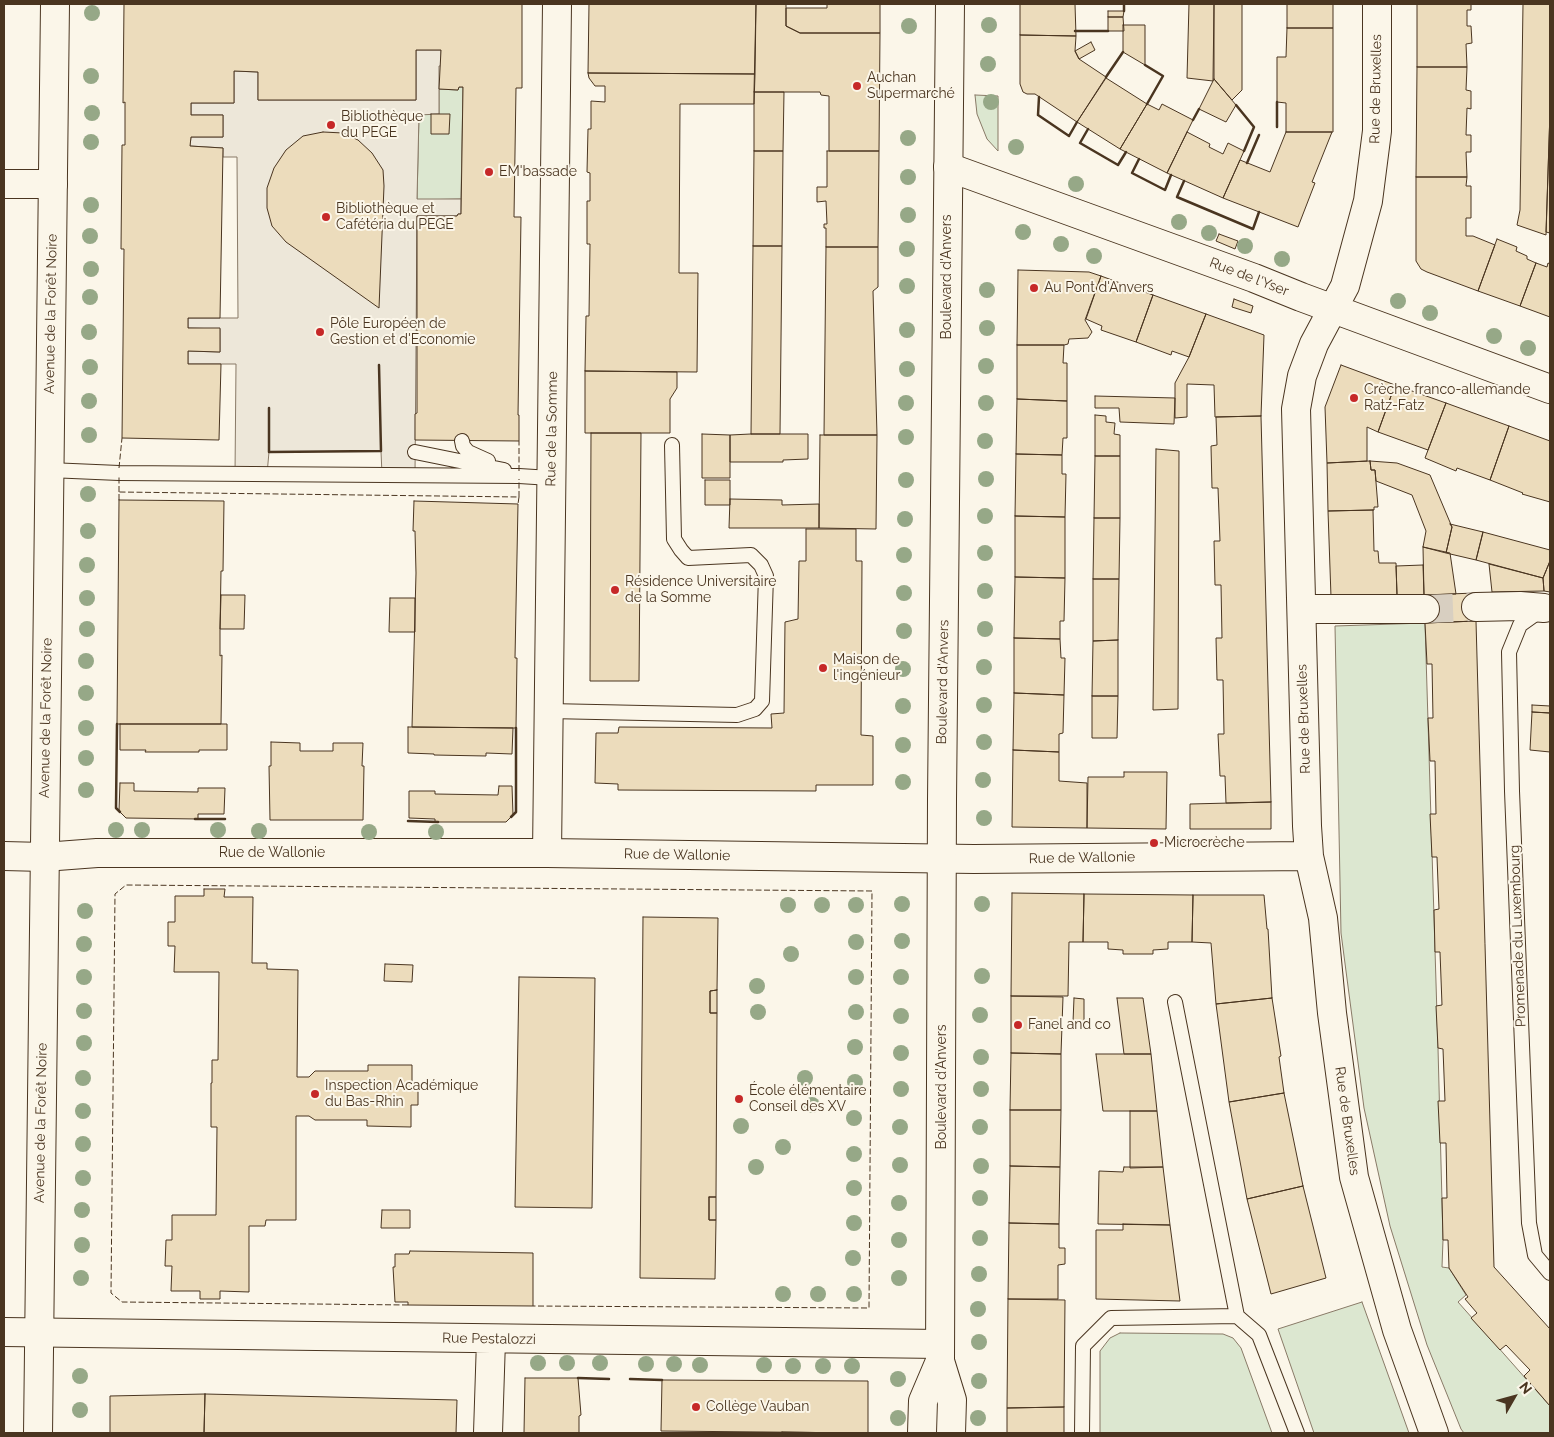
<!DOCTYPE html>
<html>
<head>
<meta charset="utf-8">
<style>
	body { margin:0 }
	#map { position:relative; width:1554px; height:1437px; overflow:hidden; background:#fbf6e9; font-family:Raleway,sans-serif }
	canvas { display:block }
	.frame { position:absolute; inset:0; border:5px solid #4a3520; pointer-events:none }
	.north { position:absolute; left:1489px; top:1372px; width:50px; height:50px; -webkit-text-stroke:4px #fbf6e9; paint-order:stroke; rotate:52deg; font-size:14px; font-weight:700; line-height:20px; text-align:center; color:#4a3520 }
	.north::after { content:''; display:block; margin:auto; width:18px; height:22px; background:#4a3520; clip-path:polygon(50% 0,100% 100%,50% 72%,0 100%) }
</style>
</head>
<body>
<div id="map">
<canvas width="1554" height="1437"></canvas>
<div class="frame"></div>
<div class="north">N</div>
</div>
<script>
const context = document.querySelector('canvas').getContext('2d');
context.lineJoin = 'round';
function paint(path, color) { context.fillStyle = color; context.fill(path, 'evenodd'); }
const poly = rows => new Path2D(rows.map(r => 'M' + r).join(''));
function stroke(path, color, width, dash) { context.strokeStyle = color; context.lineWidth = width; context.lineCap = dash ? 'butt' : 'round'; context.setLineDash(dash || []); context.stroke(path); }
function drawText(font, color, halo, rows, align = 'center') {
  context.font = font + ' Raleway,sans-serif'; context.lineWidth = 4; context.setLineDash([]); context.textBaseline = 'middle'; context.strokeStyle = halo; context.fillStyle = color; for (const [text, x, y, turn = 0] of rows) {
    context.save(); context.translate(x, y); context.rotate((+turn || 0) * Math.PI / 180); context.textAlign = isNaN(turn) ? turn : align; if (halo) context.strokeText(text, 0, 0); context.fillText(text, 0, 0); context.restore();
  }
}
const green = poly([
	[459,87,463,87,461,199,417,200,419,114,439,114,439,89,458,90,459,87],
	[975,95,998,96,998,151,987,139,977,114,975,95],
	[1425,623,1438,1048,1443,1240,1442,1267,1449,1268,1466,1295,1458,1302,1550,1406,1550,1433,1464,1433,1461,1429,1427,1345,1390,1226,1364,1108,1341,933,1335,626,1425,623],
	[1362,1302,1409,1433,1314,1433,1278,1329,1362,1302],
	[1120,1333,1223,1334,1233,1338,1241,1348,1272,1433,1100,1433,1100,1351,1110,1338,1120,1333]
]);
paint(green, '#dce7d0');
stroke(green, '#887966', 1);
const parking = poly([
	[416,50,441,50,441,66,439,66,439,114,419,115,417,199,461,199,461,214,458,214,457,216,417,216,415,475,382,475,381,451,269,452,267,474,235,474,236,364,188,364,188,351,220,352,220,329,188,328,188,318,238,318,237,157,223,157,223,148,190,146,191,137,223,137,223,115,191,115,191,103,234,103,234,71,258,72,258,100,416,100,416,50]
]);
paint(parking, '#ede7d9');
stroke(parking, '#887966', 1);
const building = poly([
	[124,4,522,4,522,88,516,88,514,217,521,217,518,415,519,415,519,441,415,440,415,414,417,413,417,216,457,216,458,214,461,214,463,87,459,87,458,90,439,89,441,50,416,50,416,100,258,100,258,72,234,71,234,103,191,103,191,115,223,115,223,137,191,137,190,146,223,148,220,318,188,318,188,328,220,328,220,352,188,351,188,364,221,364,219,440,122,438,124,249,121,249,122,145,125,145,125,102,123,103,124,4],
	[589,4,756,4,755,74,588,73,589,4],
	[756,4,786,4,786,26,800,33,880,33,879,151,829,151,829,96,821,95,820,92,754,92,756,4],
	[827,4,880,4,880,33,800,33,786,26,786,8,827,8,827,4],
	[1020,4,1075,4,1076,36,1020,35,1020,4],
	[1189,4,1214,4,1213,81,1187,78,1189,4],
	[1214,4,1242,4,1242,90,1232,100,1214,79,1214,4],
	[1287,4,1333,4,1333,28,1287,28,1287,4],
	[1417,4,1471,4,1471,10,1467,10,1467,26,1471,26,1472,43,1466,44,1467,67,1417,67,1417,4],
	[1523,4,1550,4,1550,112,1546,235,1517,225,1520,210,1523,4],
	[1108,11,1124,11,1123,17,1108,17,1108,11],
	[1108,17,1123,17,1124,31,1108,31,1108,17],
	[1123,25,1145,25,1145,65,1123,52,1123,25],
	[1287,28,1333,28,1333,132,1286,132,1286,103,1277,102,1277,57,1286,57,1287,28],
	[1020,35,1076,36,1075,51,1079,59,1106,77,1077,122,1035,94,1027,94,1023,92,1020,84,1020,35],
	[1091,42,1095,50,1079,59,1075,51,1091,42],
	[1417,67,1467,67,1466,90,1471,91,1471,109,1467,108,1466,135,1471,135,1471,152,1466,152,1467,177,1416,177,1417,67],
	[588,73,755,74,754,104,680,104,679,273,698,273,697,372,585,371,586,316,589,316,590,244,587,244,587,201,590,201,590,173,587,172,588,129,591,129,591,101,605,102,605,86,595,86,589,78,588,73],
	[1106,78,1147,104,1120,149,1077,122,1106,78],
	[1214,79,1236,105,1226,122,1199,109,1214,79],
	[754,92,784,92,783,151,754,151,754,92],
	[1147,104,1159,110,1162,104,1193,120,1167,173,1120,149,1147,104],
	[1550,112,1550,233,1546,232,1550,112],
	[431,114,450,114,449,134,431,134,431,114],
	[323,132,343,133,358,140,372,153,383,170,384,186,379,308,286,242,272,226,267,208,267,188,274,168,286,150,303,136,323,132],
	[1187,132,1210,144,1209,147,1223,154,1228,143,1244,151,1223,198,1167,173,1187,132],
	[1286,132,1332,132,1312,182,1315,183,1298,227,1223,198,1240,160,1270,172,1286,132],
	[754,151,783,151,782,246,753,246,754,151],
	[827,151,879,151,878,247,826,247,826,228,824,228,824,224,827,224,826,201,817,202,817,187,827,187,827,151],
	[1416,177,1467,177,1466,186,1471,186,1471,218,1466,218,1466,236,1473,236,1495,245,1478,291,1427,272,1421,269,1416,261,1416,177],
	[1219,234,1238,241,1235,249,1216,241,1219,234],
	[1497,239,1517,247,1516,251,1527,256,1527,259,1536,263,1520,306,1478,291,1497,239],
	[753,246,782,246,780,434,751,434,753,246],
	[826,247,878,247,878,287,873,291,877,435,824,435,826,247],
	[1536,263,1547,267,1548,263,1550,264,1550,317,1520,306,1536,263],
	[1018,270,1089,272,1101,276,1085,320,1092,332,1088,338,1069,339,1068,344,1064,345,1017,345,1018,270],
	[1101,276,1153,295,1136,342,1101,330,1102,326,1086,319,1101,276],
	[1153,295,1206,314,1189,357,1172,351,1171,355,1136,342,1153,295],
	[1234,299,1253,306,1251,313,1232,307,1234,299],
	[1206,314,1264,335,1261,416,1215,417,1214,385,1187,384,1187,417,1175,418,1175,383,1189,357,1206,314],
	[1017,345,1064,345,1063,363,1067,363,1067,401,1017,399,1017,345],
	[1341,365,1395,385,1378,432,1367,427,1367,461,1327,463,1325,407,1341,365],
	[585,371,677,372,677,388,670,399,670,433,585,433,585,371],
	[1395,385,1446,403,1428,450,1378,432,1395,385],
	[1095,396,1175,398,1174,424,1120,422,1119,408,1095,408,1095,396],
	[1017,399,1067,401,1067,438,1063,438,1062,455,1016,454,1017,399],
	[1446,403,1509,426,1490,480,1457,468,1456,471,1425,458,1446,403],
	[1095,415,1106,416,1106,422,1115,423,1114,434,1120,435,1120,456,1095,456,1095,415],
	[1261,416,1271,802,1226,803,1225,776,1220,776,1218,734,1224,734,1223,680,1217,680,1216,638,1222,638,1221,585,1215,585,1214,541,1220,541,1218,488,1212,488,1211,446,1217,445,1216,417,1261,416],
	[1509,426,1550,441,1550,502,1522,494,1523,493,1490,480,1509,426],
	[591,433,641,433,639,681,590,681,591,433],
	[702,434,730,435,730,478,702,478,702,434],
	[751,434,808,434,808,459,783,460,783,462,730,462,730,435,751,434],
	[820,435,877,435,876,529,819,528,820,435],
	[1156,449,1179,451,1178,709,1153,710,1156,449],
	[1016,454,1062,455,1062,474,1066,474,1065,517,1015,516,1016,454],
	[1095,456,1120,456,1120,518,1094,518,1095,456],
	[1370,461,1371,470,1375,470,1378,507,1374,507,1374,510,1328,511,1327,463,1370,461],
	[1370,461,1397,463,1430,475,1452,527,1446,553,1423,547,1426,531,1412,495,1376,481,1375,470,1371,470,1370,461],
	[705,480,730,480,730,505,705,505,705,480],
	[730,499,782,500,782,505,819,504,819,528,729,528,730,499],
	[119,500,224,501,223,571,221,571,220,629,220,656,222,655,221,724,117,724,119,500],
	[414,501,518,504,515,658,517,658,516,728,412,727,416,573,415,531,413,531,414,501],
	[1373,510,1374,551,1378,551,1379,563,1396,563,1397,595,1331,597,1328,511,1373,510],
	[1015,516,1065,517,1065,578,1015,577,1015,516],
	[1094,518,1120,518,1119,579,1093,579,1094,518],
	[1450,524,1483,532,1476,560,1446,553,1452,527,1450,524],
	[806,529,856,529,856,561,862,561,861,735,873,736,873,785,816,785,816,791,618,790,618,784,595,783,596,733,618,733,619,727,772,728,771,714,784,713,785,622,798,619,799,561,806,561,806,529],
	[1483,532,1550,550,1550,561,1543,578,1476,560,1483,532],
	[1423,547,1450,553,1456,594,1424,595,1423,547],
	[1550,561,1550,592,1544,591,1543,578,1550,561],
	[1489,564,1543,578,1544,591,1492,592,1489,564],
	[1423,565,1424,595,1397,595,1396,566,1423,565],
	[1015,577,1065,578,1064,621,1060,621,1060,639,1014,638,1015,577],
	[1093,579,1119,579,1118,640,1093,641,1093,579],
	[1475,593,1476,621,1425,623,1424,595,1475,593],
	[221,595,245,595,244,629,220,629,221,595],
	[390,598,415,598,415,632,389,632,390,598],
	[1476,621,1494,1267,1550,1329,1550,1406,1524,1376,1530,1370,1506,1345,1500,1350,1471,1318,1477,1313,1465,1299,1468,1297,1449,1268,1448,1240,1443,1240,1442,1198,1447,1198,1446,1143,1440,1143,1438,1101,1445,1101,1443,1049,1438,1048,1436,1006,1442,1005,1440,952,1435,952,1434,910,1439,909,1437,857,1432,857,1430,814,1436,814,1435,761,1430,761,1428,718,1433,718,1432,664,1427,664,1425,623,1476,621],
	[1014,638,1060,639,1061,658,1065,658,1064,695,1014,693,1014,638],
	[1118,640,1118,696,1092,696,1093,641,1118,640],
	[1014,693,1064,695,1063,733,1059,734,1059,752,1013,750,1014,693],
	[1092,696,1118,696,1117,738,1092,738,1092,696],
	[1532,705,1550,706,1550,713,1532,712,1532,705],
	[1532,712,1550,713,1550,752,1530,750,1532,712],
	[120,724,227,724,227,750,199,750,199,752,145,752,146,750,120,750,120,724],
	[408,727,513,728,512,754,486,753,486,756,434,755,434,754,408,753,408,727],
	[271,742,300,743,300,751,333,751,333,743,363,743,362,766,364,766,363,820,270,820,269,766,271,766,271,742],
	[1013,750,1059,752,1059,781,1087,783,1087,828,1012,827,1013,750],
	[1124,772,1167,772,1166,829,1087,828,1088,777,1124,777,1124,772],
	[120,783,134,783,134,791,198,792,198,788,225,788,224,814,198,814,198,819,126,818,119,811,120,783],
	[499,786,512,786,513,815,506,822,435,822,435,819,409,818,409,791,435,791,435,794,498,795,499,786],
	[1271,802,1271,829,1190,829,1190,804,1271,802],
	[204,889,225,889,224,897,253,897,252,963,267,963,267,969,298,970,297,1077,309,1077,315,1071,368,1071,368,1065,412,1065,412,1087,418,1087,418,1105,411,1105,411,1127,367,1126,367,1120,315,1120,309,1116,296,1116,296,1220,266,1220,265,1226,249,1226,249,1292,220,1291,220,1299,200,1299,200,1291,171,1291,172,1266,165,1266,166,1240,172,1240,172,1215,216,1215,217,1127,211,1127,211,1083,212,1083,212,1060,218,1060,219,972,174,972,175,946,168,946,168,922,175,922,175,896,204,896,204,889],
	[1012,893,1084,894,1083,942,1069,942,1068,996,1011,996,1012,893],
	[1084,894,1193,895,1192,942,1168,942,1168,949,1153,950,1153,954,1123,954,1123,950,1108,949,1108,942,1083,942,1084,894],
	[1193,895,1264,895,1267,929,1268,929,1272,998,1216,1004,1211,943,1192,942,1193,895],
	[643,917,718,918,717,990,710,991,710,1013,717,1013,716,1197,709,1197,709,1220,716,1220,715,1279,640,1278,643,917],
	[385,964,413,965,412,982,384,981,385,964],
	[519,977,595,978,592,1208,515,1207,519,977],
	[717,990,717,1013,710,1013,710,991,717,990],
	[1011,996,1063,997,1061,1054,1011,1053,1011,996],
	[1074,998,1084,999,1084,1022,1073,1022,1074,998],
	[1117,998,1143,998,1151,1054,1124,1054,1117,998],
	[1272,998,1281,1056,1279,1057,1284,1093,1229,1102,1216,1004,1272,998],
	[1011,1053,1061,1054,1061,1110,1010,1110,1011,1053],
	[1096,1054,1151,1054,1157,1111,1103,1111,1096,1054],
	[1284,1093,1303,1186,1247,1199,1229,1102,1284,1093],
	[1010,1110,1061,1110,1060,1167,1010,1166,1010,1110],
	[1130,1111,1157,1111,1163,1167,1130,1168,1130,1111],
	[1010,1166,1060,1167,1059,1224,1009,1223,1010,1166],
	[1124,1167,1163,1167,1170,1225,1098,1224,1099,1171,1123,1172,1124,1167],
	[1303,1186,1326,1278,1271,1294,1247,1199,1303,1186],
	[709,1197,716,1197,716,1220,709,1220,709,1197],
	[382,1210,410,1210,410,1228,381,1228,382,1210],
	[1009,1223,1059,1224,1059,1248,1065,1248,1065,1264,1058,1265,1058,1299,1008,1299,1009,1223],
	[1123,1224,1170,1225,1180,1301,1096,1299,1096,1230,1123,1230,1123,1224],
	[410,1251,533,1253,533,1306,408,1305,408,1302,395,1302,393,1267,395,1267,395,1254,409,1254,410,1251],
	[1008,1299,1065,1300,1064,1407,1007,1408,1008,1299],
	[525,1378,578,1378,581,1415,579,1416,579,1433,524,1433,525,1378],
	[662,1380,868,1381,868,1433,661,1431,662,1380],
	[205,1394,204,1433,110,1433,110,1396,205,1394],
	[205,1394,457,1400,456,1433,204,1433,205,1394],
	[1064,1407,1064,1433,1007,1433,1007,1408,1064,1407],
	[782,1432,848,1433,782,1433,782,1432]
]);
paint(building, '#ecdcbc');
stroke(building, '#4a3520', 1);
stroke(poly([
	[1425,609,1476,607]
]), '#d8cfc1', 28, [28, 14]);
const lane = poly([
	[462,441,463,446,468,452,488,461],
	[415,452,504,470],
	[49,470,119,473,519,476,551,478],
	[1541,610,1520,625,1509,652,1512,791,1529,1223,1535,1255,1550,1273],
	[549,711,737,715,755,709,762,701,766,576,761,565,751,555,688,558,681,550,674,539,672,445],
	[1175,1002,1237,1316,1259,1335,1297,1433],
	[1082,1433,1083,1346,1111,1318,1237,1316]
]);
const street = poly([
	[1377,4,1377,131,1368,201,1345,286,1314,344,1302,376,1296,409,1307,826,1309,856,1323,918,1332,1013,1354,1177,1397,1330,1434,1433],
	[948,167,1254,278,1301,297,1550,389],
	[4,184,53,184],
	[1476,607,1520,606,1544,608],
	[1315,609,1425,609],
	[547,853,557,4],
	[4,856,44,857,97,853,547,853,974,859,1309,856],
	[4,1332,940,1344],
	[488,1433,491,1340]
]);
const secondary = poly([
	[950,4,942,799,940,1361,952,1400,951,1433],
	[922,1433,923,1401,940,1361]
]);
const primary = poly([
	[38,1433,55,4]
]);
stroke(lane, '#4a3520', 16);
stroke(street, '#4a3520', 30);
stroke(secondary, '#4a3520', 30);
stroke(primary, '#4a3520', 30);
stroke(lane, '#fbf6e9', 14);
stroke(street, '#fbf6e9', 28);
stroke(secondary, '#fbf6e9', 28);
stroke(primary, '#fbf6e9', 28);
stroke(poly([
	[119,468,122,438],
	[519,471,519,441],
	[119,492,119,476],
	[519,497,519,479],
	[119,500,119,492,519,497,518,504],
	[408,1305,122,1302,111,1293,115,894,126,885,872,891,869,1308,533,1306]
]), '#4a3520', 1, [6, 2.5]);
stroke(poly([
	[1124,4,1124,11],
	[1075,31,1108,31],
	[1145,65,1163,76,1147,104],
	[1106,77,1123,52],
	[1039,97,1038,115,1069,136,1077,122],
	[1236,105,1254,127,1244,151],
	[1193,120,1199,109],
	[1277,127,1277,102],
	[1088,129,1080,143,1118,165,1126,152],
	[1139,159,1132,173,1165,190,1171,175],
	[1247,163,1259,135],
	[1184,181,1177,197,1253,229,1259,212],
	[269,408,269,452,381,451,379,365],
	[117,724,116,808,120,812],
	[511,817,516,812,516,728],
	[195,819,225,819],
	[408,821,438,822],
	[578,1378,609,1379],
	[630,1379,662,1380]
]), '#4a3520', 2.5);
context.fillStyle = '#96a887';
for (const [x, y] of [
	[92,13],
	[989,25],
	[909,26],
	[988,64],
	[91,76],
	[991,102],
	[92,113],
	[908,138],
	[91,142],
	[1016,147],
	[908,177],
	[1076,184],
	[91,205],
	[908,215],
	[1179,222],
	[1023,232],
	[1209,233],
	[90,236],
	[1061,244],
	[1245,246],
	[907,249],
	[1094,256],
	[1282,259],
	[91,269],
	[907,286],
	[987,290],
	[90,297],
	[1398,301],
	[1430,313],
	[987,328],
	[907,330],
	[89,332],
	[1494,336],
	[1528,348],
	[986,366],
	[90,367],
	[907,369],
	[89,401],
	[906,403],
	[986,403],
	[89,435],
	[906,437],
	[985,441],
	[986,479],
	[906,480],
	[88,494],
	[985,516],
	[905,519],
	[88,531],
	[985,553],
	[904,555],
	[87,565],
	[985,591],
	[904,593],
	[87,598],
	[87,629],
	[985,629],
	[904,631],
	[86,661],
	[984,667],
	[903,669],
	[86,693],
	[984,705],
	[903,706],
	[86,728],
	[984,742],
	[903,745],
	[86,758],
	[983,780],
	[903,782],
	[86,790],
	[984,818],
	[116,830],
	[142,830],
	[218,830],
	[259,831],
	[369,832],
	[436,832],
	[902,904],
	[982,904],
	[788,905],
	[822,905],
	[856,905],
	[85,911],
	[902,941],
	[856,942],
	[84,944],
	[791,954],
	[982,976],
	[84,977],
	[856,977],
	[901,977],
	[757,986],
	[84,1011],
	[758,1012],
	[856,1012],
	[980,1015],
	[901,1016],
	[84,1043],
	[855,1047],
	[901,1053],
	[981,1057],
	[83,1078],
	[805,1078],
	[855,1082],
	[901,1089],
	[981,1089],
	[812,1105],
	[83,1111],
	[854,1118],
	[741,1126],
	[900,1127],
	[980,1127],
	[83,1144],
	[783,1147],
	[854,1154],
	[900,1165],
	[981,1166],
	[756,1167],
	[83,1178],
	[854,1188],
	[980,1198],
	[899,1203],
	[82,1210],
	[854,1223],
	[980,1238],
	[899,1240],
	[82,1245],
	[853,1258],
	[979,1274],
	[81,1278],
	[899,1278],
	[783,1294],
	[818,1294],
	[854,1294],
	[978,1309],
	[979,1342],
	[538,1363],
	[567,1363],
	[600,1363],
	[646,1364],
	[674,1364],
	[700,1365],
	[764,1365],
	[793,1366],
	[823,1366],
	[852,1366],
	[80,1376],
	[898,1379],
	[979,1381],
	[80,1410],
	[898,1418],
	[978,1418]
]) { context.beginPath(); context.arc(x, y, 8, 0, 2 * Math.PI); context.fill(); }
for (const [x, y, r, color] of [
	[857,86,5,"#c62828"],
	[331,125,5,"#c62828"],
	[489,172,5,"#c62828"],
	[326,217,5,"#c62828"],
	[1034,288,5,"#c62828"],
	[320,332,5,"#c62828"],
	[1354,398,5,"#c62828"],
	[615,590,5,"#c62828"],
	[823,668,5,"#c62828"],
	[1154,843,5,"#c62828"],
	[1018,1025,5,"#c62828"],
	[315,1094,5,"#c62828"],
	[739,1099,5,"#c62828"],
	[696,1407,5,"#c62828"]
]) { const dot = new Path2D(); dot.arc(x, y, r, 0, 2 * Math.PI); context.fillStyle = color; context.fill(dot); stroke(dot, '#fbf6e9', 2); }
drawText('14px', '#4a3520', '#fbf6e9', [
	["Auchan",867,78],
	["Supermarché",867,94],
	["Bibliothèque",341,117],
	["du PEGE",341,133],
	["EM'bassade",499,172],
	["Bibliothèque et",336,209],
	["Cafétéria du PEGE",336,225],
	["Au Pont d'Anvers",1044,288],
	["Pôle Européen de",330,324],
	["Gestion et d'Economie",330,340],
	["Crèche franco-allemande",1364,390],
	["Ratz-Fatz",1364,406],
	["Résidence Universitaire",625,582],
	["de la Somme",625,598],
	["Maison de",833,660],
	["l'ingénieur",833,676],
	["Microcrèche",1164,843],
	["Fanel and co",1028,1025],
	["Inspection Académique",325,1086],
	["du Bas-Rhin",325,1102],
	["École élémentaire",749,1091],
	["Conseil des XV",749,1107],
	["Collège Vauban",706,1407]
], 'left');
drawText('14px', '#4a3520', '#fbf6e9', [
	["Rue de Bruxelles",1376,89,-89],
	["Boulevard d'Anvers",947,277,-90],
	["Rue de l'Yser",1249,277,21],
	["Avenue de la Forêt Noire",51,314,-89],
	["Rue de la Somme",552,429,-89],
	["Boulevard d'Anvers",943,682,-89],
	["Avenue de la Forêt Noire",46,718,-89],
	["Rue de Bruxelles",1304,719,-92],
	["Rue de Wallonie",272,853],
	["Rue de Wallonie",677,855,1],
	["Rue de Wallonie",1082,858,-1],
	["Promenade du Luxembourg",1518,936,-92],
	["Boulevard d'Anvers",942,1087,-90],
	["Rue de Bruxelles",1347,1121,82],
	["Avenue de la Forêt Noire",41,1123,-89],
	["Rue Pestalozzi",489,1339,1]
]);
</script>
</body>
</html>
